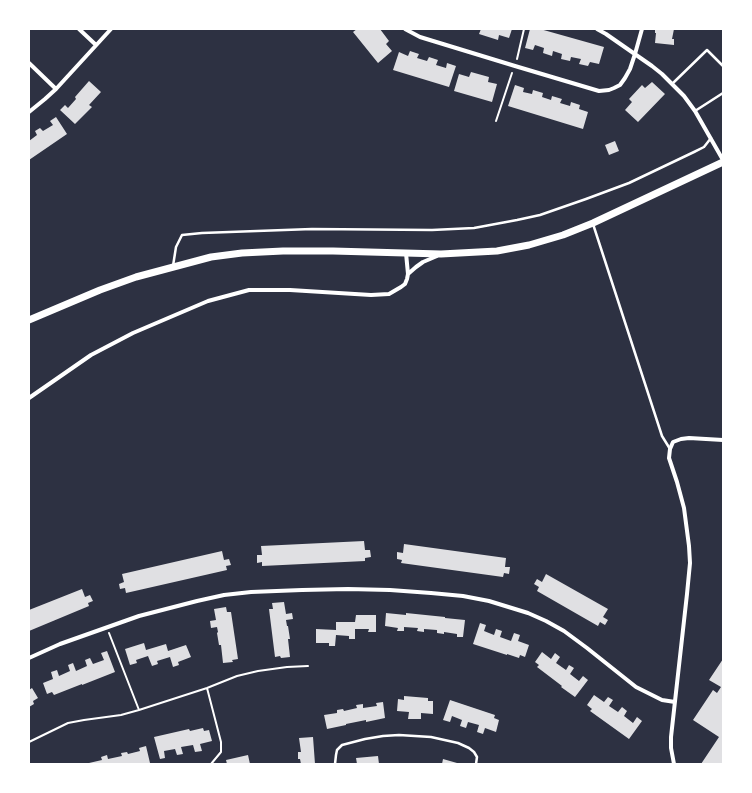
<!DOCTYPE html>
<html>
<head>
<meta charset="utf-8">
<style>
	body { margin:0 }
	#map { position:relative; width:752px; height:793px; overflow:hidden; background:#2d3142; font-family:Manrope,sans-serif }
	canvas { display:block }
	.frame { position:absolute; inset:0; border:30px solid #fff; pointer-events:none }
</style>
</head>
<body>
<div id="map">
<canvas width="752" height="793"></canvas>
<div class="frame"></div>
</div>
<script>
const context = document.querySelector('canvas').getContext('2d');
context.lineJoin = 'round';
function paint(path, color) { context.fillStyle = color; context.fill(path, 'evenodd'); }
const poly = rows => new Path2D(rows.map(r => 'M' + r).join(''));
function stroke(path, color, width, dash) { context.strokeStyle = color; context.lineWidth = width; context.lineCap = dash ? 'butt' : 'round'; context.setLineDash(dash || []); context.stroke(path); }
paint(poly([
	[357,29,380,29,389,41,386,44,392,51,378,63,353,32],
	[481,29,512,29,509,38,499,35,498,40,479,34],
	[530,29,540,29,604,47,599,64,590,62,588,66,579,64,581,59,571,57,570,61,561,59,562,54,553,51,552,56,543,53,544,48,535,45,533,50,525,48],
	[655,29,674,29,672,39,674,39,674,45,655,43,656,33,655,33],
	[410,51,419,54,417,58,427,61,429,57,438,60,436,65,446,68,447,63,456,66,449,87,393,70,399,52,408,56],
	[471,72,489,77,488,82,497,84,492,102,454,91,459,74,469,77],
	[89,81,101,92,89,105,92,107,75,124,60,110,65,105,68,108,76,99,75,97],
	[652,82,665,94,638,122,625,110,632,102,629,99,642,85,645,88],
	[515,85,524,88,523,92,532,94,533,90,543,93,542,97,551,100,552,96,562,99,560,103,570,106,571,102,580,105,579,109,588,112,583,129,508,106],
	[56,117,67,134,29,160,29,141,37,135,35,131,40,128,43,131,53,125,50,121],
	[615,141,619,151,609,155,605,145],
	[364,541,365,550,370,550,371,557,365,558,365,561,262,566,262,562,257,563,257,555,262,555,261,546],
	[404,544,506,558,505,567,510,567,509,574,504,573,503,577,401,563,402,560,397,559,397,552,403,553],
	[222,551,224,560,229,559,231,565,226,566,227,570,126,593,125,588,120,589,119,584,124,582,122,574],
	[546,574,608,609,603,617,608,620,605,625,600,622,598,626,537,591,539,587,534,584,537,579,542,582],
	[82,589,85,597,90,595,93,601,88,603,89,606,29,631,29,610],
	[284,602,286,614,292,613,293,619,286,620,287,626,288,626,290,639,288,639,290,657,281,658,280,656,275,657,269,609,273,609,272,603],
	[226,607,227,612,231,612,238,659,232,660,233,662,223,663,221,645,219,645,217,633,218,632,217,627,211,628,210,621,216,620,214,609],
	[386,613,406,615,406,613,445,617,445,618,465,620,463,637,457,637,457,634,444,632,444,634,437,633,437,630,424,629,424,632,417,631,418,628,404,627,404,631,397,631,398,628,385,626],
	[356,615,376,615,376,632,368,632,369,629,355,629,355,639,349,639,349,636,336,635,335,646,329,646,329,643,316,643,316,629,336,630,336,622,355,622],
	[480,623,486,625,484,631,494,635,496,629,502,631,500,637,511,641,514,633,520,635,518,641,529,645,525,657,520,655,519,658,507,654,507,655,473,644],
	[144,643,146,650,166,644,168,651,186,645,191,657,178,662,179,665,173,667,170,657,157,661,158,664,152,666,148,656,136,660,137,663,130,665,125,649],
	[107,651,115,672,82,685,82,684,54,695,52,692,47,694,43,683,53,679,51,672,57,670,59,676,70,671,68,665,73,663,76,671,87,666,85,660,90,658,93,664,104,660,101,653],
	[542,652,551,659,555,653,560,657,556,663,566,670,569,665,574,668,570,674,579,681,583,676,588,680,575,697,561,687,562,686,537,667,539,665,535,662],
	[723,659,723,764,701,764,719,737,693,720,713,690,717,693,721,687,709,680],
	[32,688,38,698,33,701,34,704,29,707,29,690],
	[594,695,604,702,608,697,613,700,609,706,618,712,622,707,627,711,624,716,633,723,637,717,642,721,629,739,590,711,592,709,587,705],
	[404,696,428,698,428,701,433,701,433,714,421,713,421,719,408,719,409,712,397,711,398,699,404,700],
	[450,700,495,715,494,718,499,720,496,732,485,728,483,734,477,732,479,725,468,722,466,728,460,726,462,720,452,716,450,722,443,720],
	[383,702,385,718,366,722,366,720,346,724,346,725,327,729,324,715,337,713,337,710,343,709,344,711,357,708,356,705,363,704,363,708,377,706,376,703],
	[203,728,204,731,209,730,212,741,200,744,202,751,195,752,193,745,181,747,183,754,177,755,175,749,164,751,165,758,160,759,154,737,189,729,190,731],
	[313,737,315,764,301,764,300,759,298,759,298,752,301,752,299,738],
	[146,746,150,763,143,764,89,764,89,763,102,760,101,757,107,755,108,759,122,756,121,753,127,752,128,754,140,751,139,748],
	[248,755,250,764,227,764,226,760],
	[378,756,379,764,357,764,356,758],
	[443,759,457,763,456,764,442,764]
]), '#e0e0e3');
stroke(poly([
	[517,59,524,29],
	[496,121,512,73],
	[109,633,139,710],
	[207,688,221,742,221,752,211,764],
	[29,742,68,723,84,720,121,715,139,710,207,688,237,676,258,671,287,667,308,666]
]), '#fff', 2);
stroke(poly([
	[672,84,707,50,723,66],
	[695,111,723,93],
	[593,224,662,436,670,449],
	[173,266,176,247,182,235,202,233,312,229,432,230,474,228,517,220,540,215,586,199,629,183,694,152,704,147,711,138],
	[335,764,336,755,337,750,342,745,365,739,383,736,399,735,431,737,458,743,469,748,474,752,477,757,476,764]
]), '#fff', 2.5);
stroke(poly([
	[79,29,96,45],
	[405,29,420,37,515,66,599,91,609,90,614,88,620,85,625,78,630,69,635,54,642,29],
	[597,29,606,34,652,66,662,74,684,96,695,111,723,160],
	[29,63,56,89],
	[29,112,45,99,56,89,111,29],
	[408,274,416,267,423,262,437,256],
	[29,398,91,355,133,333,208,301,249,290,290,290,371,295,389,294,401,287,405,284,407,279,408,274,406,253],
	[29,658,60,644,139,616,197,601,224,595,251,592,302,590,348,589,390,590,431,593,463,596,489,601,528,613,546,621,564,631,587,648,636,687,662,700,675,702],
	[674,764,671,748,671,737,687,594,690,563,689,546,684,508,677,482,669,458,670,449,673,442,681,439,689,438,723,440]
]), '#fff', 4);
stroke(poly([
	[29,320,100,290,136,277,211,257,242,253,283,251,333,251,441,254,497,251,529,245,563,235,593,223,723,162]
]), '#fff', 7);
</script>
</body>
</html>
